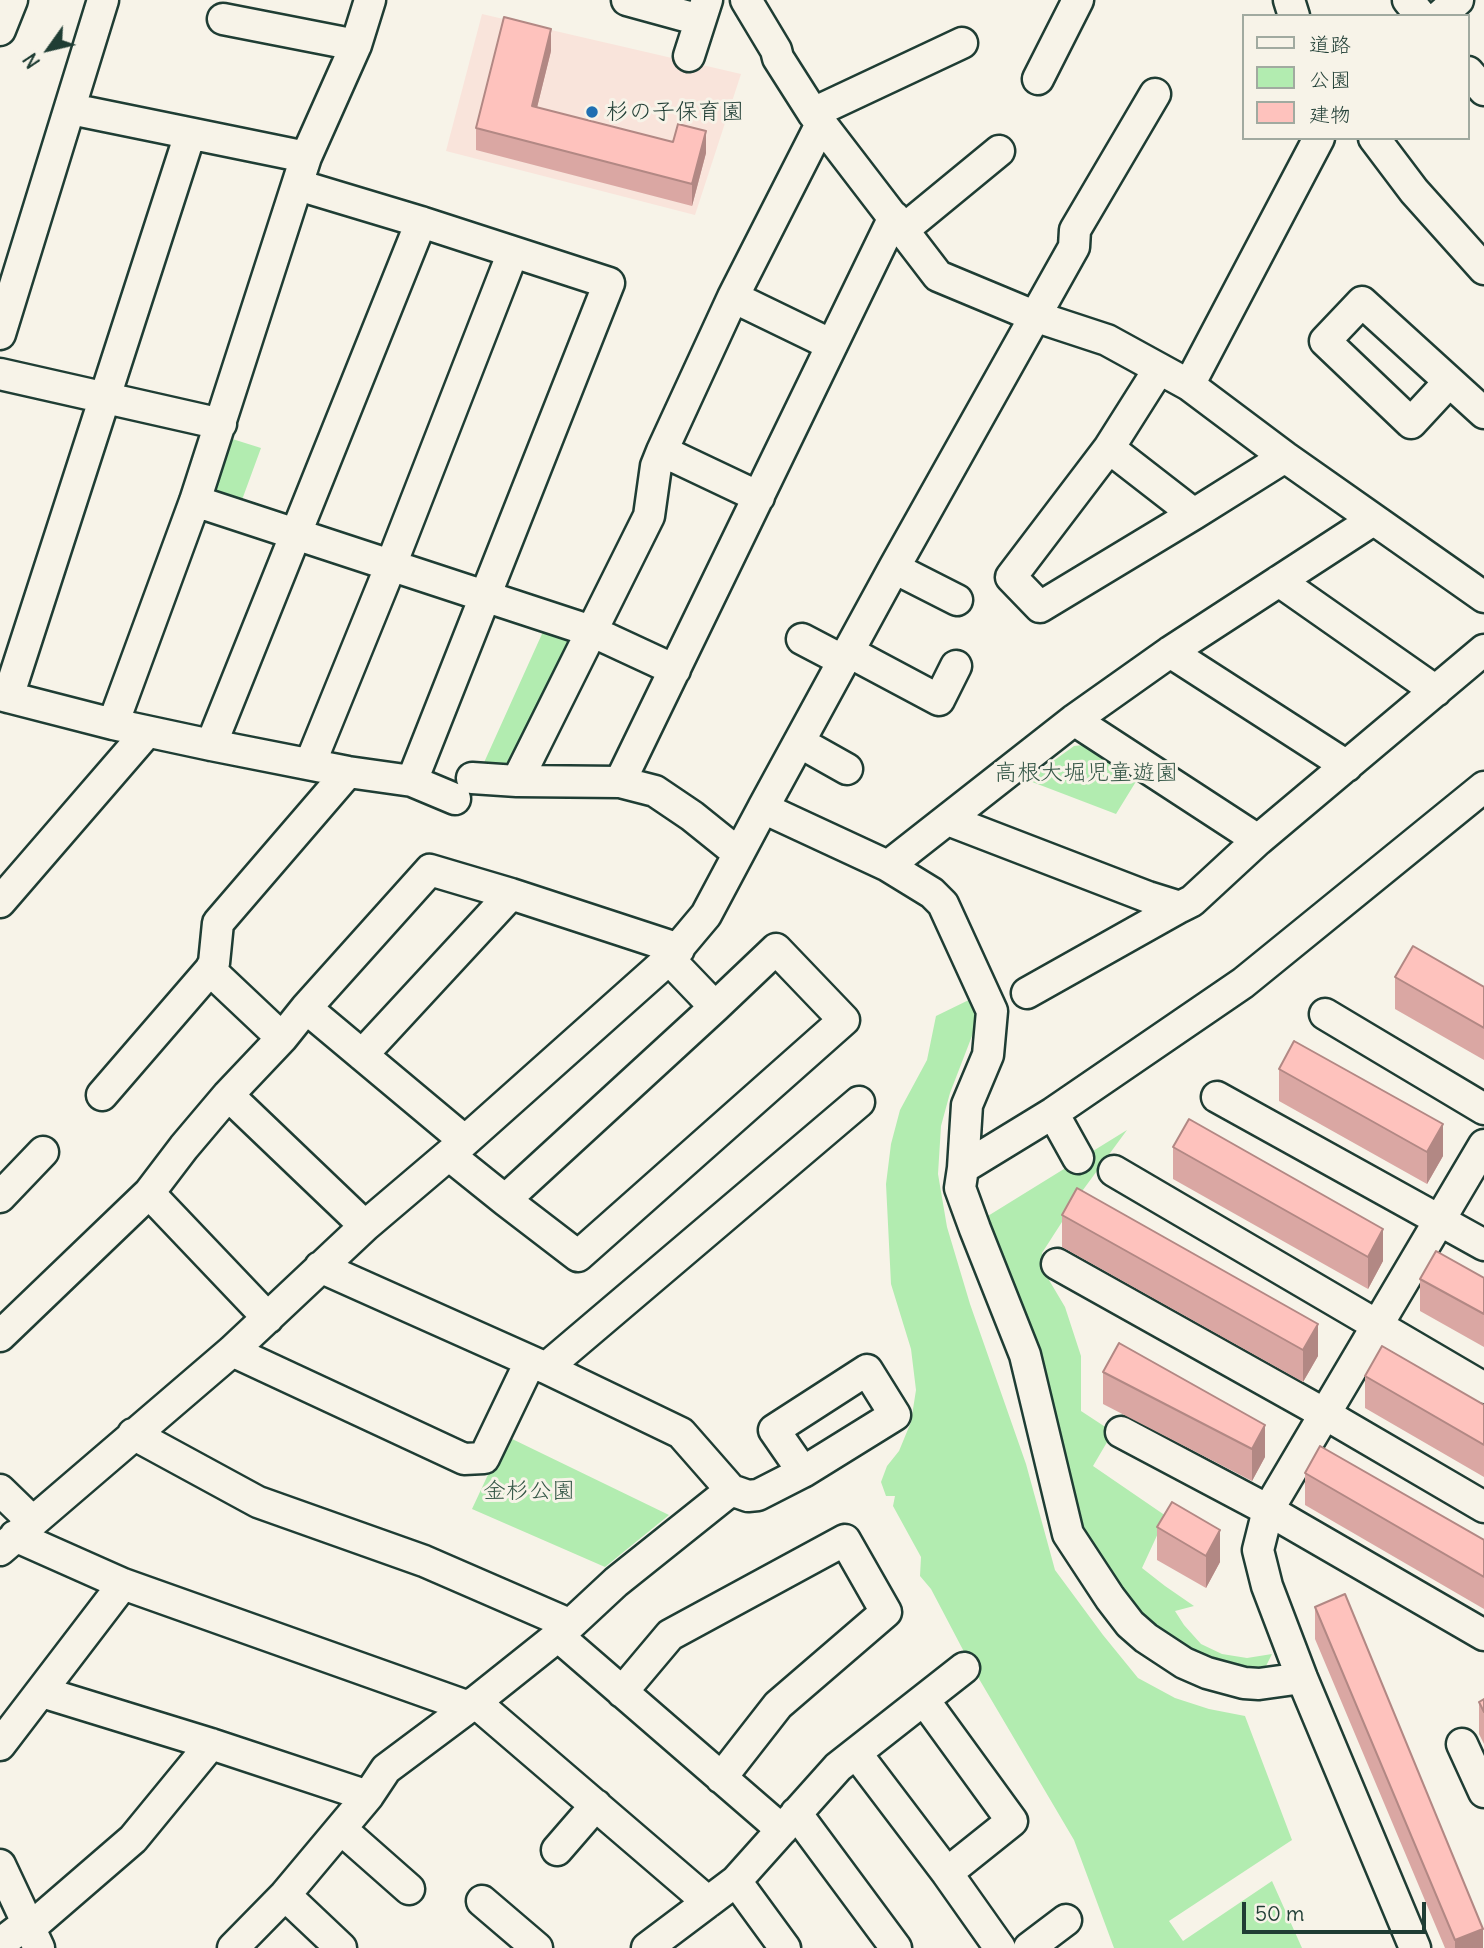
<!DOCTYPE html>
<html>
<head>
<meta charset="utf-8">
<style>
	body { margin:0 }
	#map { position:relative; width:1484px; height:1948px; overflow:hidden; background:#f7f3e8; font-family:Delius,"Klee One",sans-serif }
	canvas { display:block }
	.legend { position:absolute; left:1242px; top:14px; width:228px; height:126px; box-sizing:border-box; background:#f7f3e8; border:2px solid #a1aaa0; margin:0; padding:9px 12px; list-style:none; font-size:21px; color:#1f3d34 }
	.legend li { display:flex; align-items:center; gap:14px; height:35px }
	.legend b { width:35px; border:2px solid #a1aaa0 }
	.north { position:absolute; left:14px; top:14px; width:70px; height:70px; -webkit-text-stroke:5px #f7f3e8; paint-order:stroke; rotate:236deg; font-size:19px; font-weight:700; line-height:28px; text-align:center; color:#1f3d34 }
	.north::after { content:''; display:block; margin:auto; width:24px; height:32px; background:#1f3d34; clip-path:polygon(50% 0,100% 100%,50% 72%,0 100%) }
	.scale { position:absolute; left:1242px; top:1902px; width:184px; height:32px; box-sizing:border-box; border:4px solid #1f3d34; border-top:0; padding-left:9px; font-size:21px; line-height:24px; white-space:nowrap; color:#1f3d34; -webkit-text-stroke:5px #f7f3e8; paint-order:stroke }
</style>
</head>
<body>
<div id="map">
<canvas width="1484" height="1948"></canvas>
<ul class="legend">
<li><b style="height:9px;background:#f7f3e8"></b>道路</li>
<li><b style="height:19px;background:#b2ecb0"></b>公園</li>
<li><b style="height:19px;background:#fec2bd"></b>建物</li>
</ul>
<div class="north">N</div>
<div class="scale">50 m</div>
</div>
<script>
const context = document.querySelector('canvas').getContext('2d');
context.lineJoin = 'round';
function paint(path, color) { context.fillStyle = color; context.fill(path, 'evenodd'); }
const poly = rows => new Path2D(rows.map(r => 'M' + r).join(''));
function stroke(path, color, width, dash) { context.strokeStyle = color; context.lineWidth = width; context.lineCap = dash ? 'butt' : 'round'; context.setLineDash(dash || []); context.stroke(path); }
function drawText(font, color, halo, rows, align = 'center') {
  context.font = font + ' Delius,"Klee One",sans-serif'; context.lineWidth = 6; context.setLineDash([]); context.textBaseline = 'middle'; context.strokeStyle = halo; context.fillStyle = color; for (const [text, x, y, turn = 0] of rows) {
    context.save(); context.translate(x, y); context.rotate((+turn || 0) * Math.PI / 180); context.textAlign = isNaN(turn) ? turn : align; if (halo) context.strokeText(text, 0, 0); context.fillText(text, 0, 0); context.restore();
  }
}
paint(poly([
	[482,14,741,74,695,215,446,151]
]), '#f9e4db');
paint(poly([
	[226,437,261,448,239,508,208,489],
	[546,625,574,635,510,765,482,767],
	[1092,744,1140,775,1116,814,1027,780,1074,746],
	[977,996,982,1010,950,1093,941,1126,938,1174,947,1227,970,1304,1026,1464,1055,1570,1103,1635,1138,1678,1175,1698,1209,1709,1245,1716,1292,1840,1169,1921,1183,1941,1272,1881,1302,1948,1114,1948,1074,1840,972,1667,931,1589,920,1576,921,1557,893,1506,895,1496,886,1496,881,1482,887,1466,899,1451,911,1422,916,1390,911,1349,891,1284,886,1184,891,1144,900,1110,927,1060,936,1016],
	[1127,1130,1080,1194,1042,1253,1049,1280,1065,1307,1081,1356,1081,1411,1113,1432,1093,1466,1166,1516,1142,1568,1165,1586,1194,1606,1175,1611,1184,1625,1201,1644,1222,1654,1247,1658,1272,1654,1266,1666,1241,1672,1210,1665,1132,1619,1081,1529,983,1219],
	[506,1436,669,1515,605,1567,472,1509]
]), '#b2ecb0');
const minor = poly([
	[627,0,700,20],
	[746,0,776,50,778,58,813,113,938,276,1034,316,1107,340,1189,385,1285,457,1484,597],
	[1289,0,1294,16],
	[1408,0,1421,16],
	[1440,16,1458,0],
	[223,19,356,45],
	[0,30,12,0],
	[689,56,707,0],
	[1468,72,1484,90],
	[1038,79,1078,0],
	[71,109,306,157],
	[813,113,962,43],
	[1374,138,1414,191,1484,269],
	[298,185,421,222,609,283,412,781],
	[903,230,999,151],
	[733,297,832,345],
	[0,334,103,0],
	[1159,369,1109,448,1011,577,1040,607,1194,514,1285,457],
	[0,374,221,424],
	[1449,382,1411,423,1325,341,1362,302,1484,413],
	[1189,385,1319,138],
	[1109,448,1194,514],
	[662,451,759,497],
	[195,501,591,631,675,670],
	[894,568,957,600],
	[1279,581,1436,691],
	[802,639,844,661],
	[849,652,939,700,956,666],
	[1170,652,1347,766],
	[0,695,113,724,211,745,348,772,412,781,455,799],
	[8,697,190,134],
	[1074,720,1258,840],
	[113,724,195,501,306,157,356,45,370,0],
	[799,742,847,769],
	[211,745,421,222],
	[310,764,391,565,513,252],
	[472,778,517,781,620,782,655,791,692,816,738,853],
	[517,781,649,516,656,466,662,451,733,297,821,124],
	[620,782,894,217],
	[763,808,894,568,1074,247,1075,230,1155,94],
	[948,820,1148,897,1180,907,1192,901,1258,840,1484,650],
	[888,866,1074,720,1170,652,1373,520],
	[0,902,147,732],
	[669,959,715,1007],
	[210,970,282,1038],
	[1027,993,1180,907],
	[306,1008,465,1141],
	[1325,1014,1484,1109],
	[362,1055,511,894],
	[102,1095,210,970,214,963,218,923,348,772],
	[228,1095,365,1226],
	[1217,1097,1484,1245],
	[1053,1113,1078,1158],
	[449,1155,505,1200,578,1256,844,1020,776,949,715,1007,505,1200],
	[963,1168,1053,1113,1243,983,1484,787],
	[1114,1171,1484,1388],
	[149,1193,268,1318],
	[0,1197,43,1152],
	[1057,1264,1325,1414,1484,1507],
	[320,1267,546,1368,681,1433,731,1490,748,1496,758,1495,803,1472,895,1415,867,1370,774,1430,803,1472],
	[0,1336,149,1193,184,1147,228,1095,282,1038,306,1008,430,870,511,894,679,949],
	[232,1351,464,1459,484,1458,530,1362],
	[546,1368,859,1102],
	[1121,1432,1268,1510,1484,1635],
	[133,1434,258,1502,424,1561,569,1624],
	[0,1490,32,1521],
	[15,1536,123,1584,469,1707],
	[0,1550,232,1351,365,1226,465,1141,669,959,706,915,763,808,888,866,932,893,943,904,992,1011,988,1055,967,1105,963,1168,960,1188,975,1229,1025,1355,1068,1534,1110,1598,1130,1624,1146,1638,1184,1663,1207,1673,1244,1683,1259,1684,1302,1678],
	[558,1636,782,1830],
	[42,1692,211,1744,368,1796],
	[622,1692,670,1635,845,1540,886,1612,778,1705,721,1778],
	[924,1700,1012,1821,947,1873],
	[475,1702,708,1902],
	[1462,1744,1484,1792],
	[0,1745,123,1584],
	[856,1753,947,1873,1000,1948],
	[796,1813,896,1948],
	[341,1829,409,1889],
	[557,1850,596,1805],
	[0,1865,39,1948],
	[736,1881,785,1948],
	[285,1895,341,1948],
	[482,1901,537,1948],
	[30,1928,133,1839,211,1744],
	[0,1944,27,1923],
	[233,1948,285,1895,368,1796,386,1769,469,1707,558,1636,616,1582,731,1490],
	[647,1948,736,1881,838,1767,964,1668],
	[1029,1948,1066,1920],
	[1415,1948,1302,1678,1267,1586,1258,1550,1268,1510,1484,1145]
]);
stroke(minor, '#1f3d34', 35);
stroke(minor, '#f7f3e8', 30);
paint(poly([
	[551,51,537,107,706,153,692,206,476,150,476,128],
	[1395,977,1484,987,1484,1060,1395,1009],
	[1279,1069,1443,1156,1427,1184,1279,1101],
	[1173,1147,1383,1261,1368,1289,1173,1179],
	[1062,1215,1318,1356,1303,1382,1062,1247],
	[1484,1278,1484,1347,1420,1311,1420,1279],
	[1119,1343,1265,1457,1252,1481,1103,1404,1103,1372],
	[1365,1376,1484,1405,1484,1477,1365,1408],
	[1305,1473,1484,1540,1484,1609,1305,1505],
	[1157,1527,1220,1562,1206,1588,1157,1560],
	[1315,1607,1483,1948,1445,1948,1315,1639],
	[1484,1699,1484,1744,1479,1734,1479,1702]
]), '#daa7a3');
paint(poly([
	[551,29,551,51,532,128,532,106],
	[706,131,706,153,692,206,692,184],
	[1443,1124,1443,1156,1427,1184,1427,1152],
	[1383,1229,1383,1261,1368,1289,1368,1257],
	[1318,1324,1318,1356,1303,1382,1303,1350],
	[1265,1425,1265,1457,1252,1481,1252,1449],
	[1220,1530,1220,1562,1206,1588,1206,1556],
	[1483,1929,1483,1948,1455,1948,1455,1940]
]), '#b28884');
const building = poly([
	[504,17,551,29,532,106,673,142,678,124,706,131,692,184,476,128,504,17],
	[1413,946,1484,987,1484,1028,1395,977,1413,946],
	[1294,1041,1443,1124,1427,1152,1279,1069,1294,1041],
	[1189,1119,1383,1229,1368,1257,1173,1147,1189,1119],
	[1077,1188,1318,1324,1303,1350,1062,1215,1077,1188],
	[1436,1251,1484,1278,1484,1314,1420,1279,1436,1251],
	[1119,1343,1265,1425,1252,1449,1103,1372,1119,1343],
	[1382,1346,1484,1405,1484,1445,1365,1376,1382,1346],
	[1320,1446,1484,1540,1484,1577,1305,1473,1320,1446],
	[1172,1502,1220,1530,1206,1556,1157,1527,1172,1502],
	[1345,1594,1483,1929,1455,1940,1315,1607,1345,1594],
	[1484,1699,1484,1712,1479,1702,1484,1699]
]);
paint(building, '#fec2bd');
stroke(building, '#b28884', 2);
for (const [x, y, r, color] of [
	[592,112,7,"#1f6fb2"]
]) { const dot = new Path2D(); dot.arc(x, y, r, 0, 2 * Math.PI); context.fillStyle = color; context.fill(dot); stroke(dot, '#f7f3e8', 2.5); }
drawText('23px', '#1f3d34', '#f7f3e8', [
	["杉の子保育園",606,112]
], 'left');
drawText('23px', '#355747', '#f7f3e8', [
	["高根大堀児童遊園",1086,773],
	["金杉公園",529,1491]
]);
</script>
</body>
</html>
